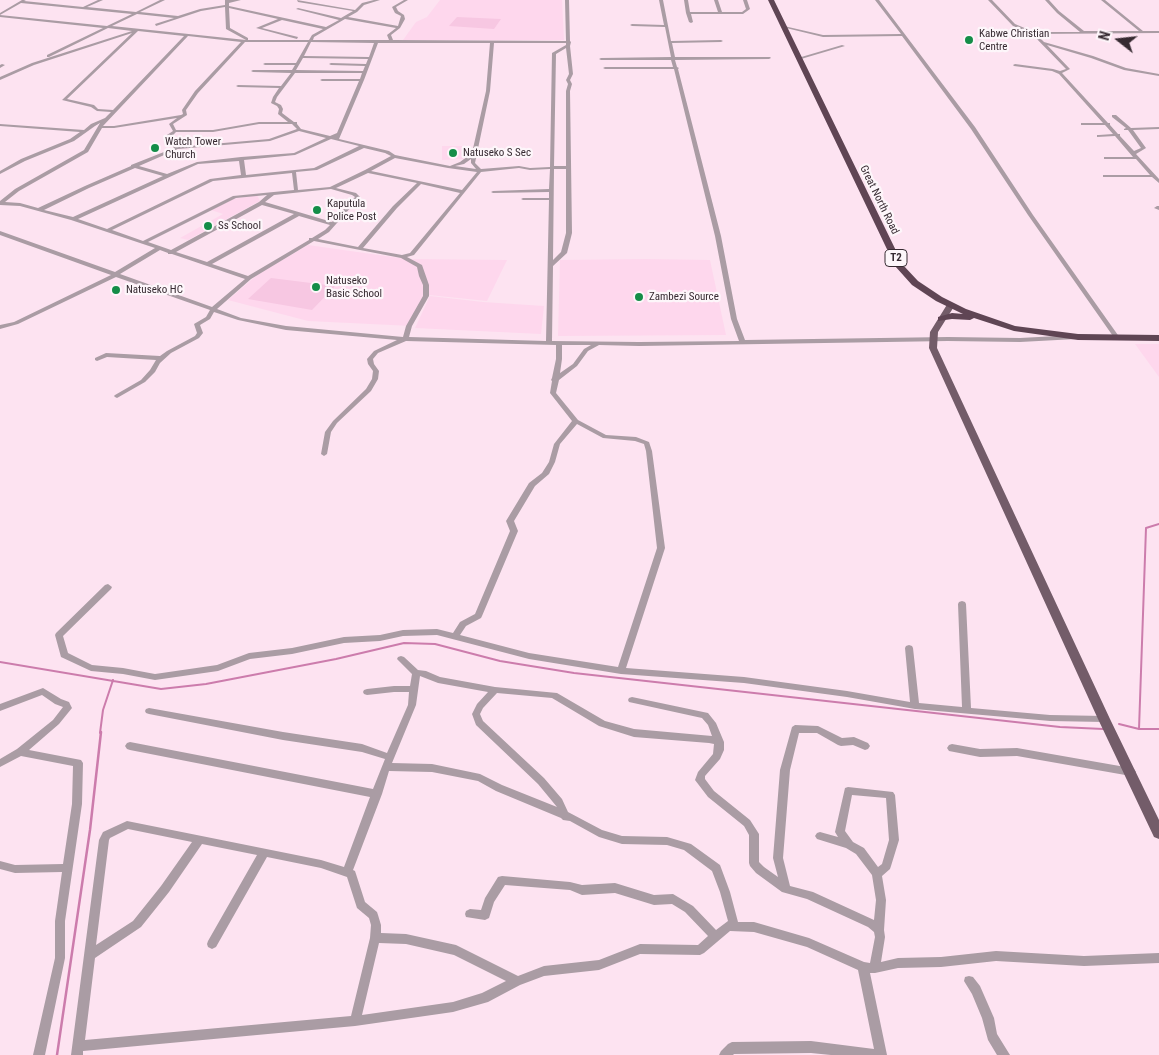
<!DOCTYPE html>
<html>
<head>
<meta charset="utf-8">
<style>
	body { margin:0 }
	#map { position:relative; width:1159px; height:1055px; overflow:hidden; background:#fde3f1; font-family:"Roboto Condensed",sans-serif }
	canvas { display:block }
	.north { position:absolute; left:1094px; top:15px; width:50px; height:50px; -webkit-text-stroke:4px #fdf6fa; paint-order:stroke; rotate:286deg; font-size:14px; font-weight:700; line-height:20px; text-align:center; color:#362a31 }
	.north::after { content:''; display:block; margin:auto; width:18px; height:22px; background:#362a31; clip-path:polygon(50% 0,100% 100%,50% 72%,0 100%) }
</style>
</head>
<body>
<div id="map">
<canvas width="1159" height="1055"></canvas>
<div class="north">N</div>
</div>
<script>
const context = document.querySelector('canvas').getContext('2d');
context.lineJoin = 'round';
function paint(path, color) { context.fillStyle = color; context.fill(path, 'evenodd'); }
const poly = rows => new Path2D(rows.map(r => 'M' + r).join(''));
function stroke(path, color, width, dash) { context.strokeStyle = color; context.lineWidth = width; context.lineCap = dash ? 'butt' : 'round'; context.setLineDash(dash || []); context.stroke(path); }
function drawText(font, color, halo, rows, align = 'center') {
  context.font = font + ' "Roboto Condensed",sans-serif'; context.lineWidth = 4.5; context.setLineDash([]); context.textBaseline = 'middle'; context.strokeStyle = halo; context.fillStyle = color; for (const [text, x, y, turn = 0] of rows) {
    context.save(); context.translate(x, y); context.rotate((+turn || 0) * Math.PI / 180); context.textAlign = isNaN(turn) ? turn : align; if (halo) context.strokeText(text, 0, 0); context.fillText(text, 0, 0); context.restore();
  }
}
paint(poly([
	[440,0,562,0,564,40,403,40,416,22,427,17],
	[442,146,464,146,465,159,442,160],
	[257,195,260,201,188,240,180,238,223,214,211,210,233,199],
	[308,245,407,259,507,260,487,301,429,295,412,326,308,321,228,300,257,275],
	[645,259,710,260,726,335,558,336,560,260],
	[430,296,483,302,544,306,541,334,415,328],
	[1135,344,1159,344,1159,377]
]), '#fed7ed');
paint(poly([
	[457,17,501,19,494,29,449,26],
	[271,278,335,286,312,310,248,299]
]), '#f7c7e2');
stroke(poly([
	[0,662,161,689,206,684,336,659,404,643,435,644,500,661,574,673,1060,727,1103,729],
	[1119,724,1139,729,1159,729],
	[1139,729,1146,528,1159,524],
	[100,733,103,710,113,680]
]), '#cc7cac', 2);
stroke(poly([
	[57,1055,90,830,101,732]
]), '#cc7cac', 2.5);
paint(poly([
	[22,0,26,0,24,1,83,7,98,0,103,0,87,7,136,12,160,0,165,0,140,12,178,16,200,9,225,5,225,0,241,0,229,3,229,6,326,27,339,20,296,9,298,8,341,18,353,11,298,2,297,0,355,10,362,3,374,0,380,0,364,5,357,12,348,17,398,26,401,16,395,13,392,7,404,0,408,0,396,7,398,11,404,15,405,19,400,28,391,35,393,40,566,41,565,0,569,0,570,41,571,42,570,46,573,74,570,80,572,84,570,91,572,233,567,253,553,266,552,341,639,342,739,341,731,319,715,236,674,69,605,69,603,68,605,67,673,67,671,60,601,60,599,59,601,58,671,57,665,27,632,26,630,25,632,24,664,25,659,0,663,0,671,41,721,40,723,41,721,42,672,43,675,57,770,57,771,58,769,59,675,60,677,67,679,68,678,69,721,236,737,319,745,340,948,337,1020,338,1076,335,1079,337,1076,339,1020,342,948,341,639,346,599,345,588,351,577,366,559,380,556,393,578,420,606,435,636,437,649,442,652,451,665,548,626,668,744,677,847,691,910,702,905,648,906,646,909,645,912,646,913,648,919,703,962,707,958,604,959,602,962,601,965,602,966,604,971,708,1050,715,1104,716,1107,717,1108,719,1107,721,1104,722,1050,721,915,709,847,697,744,683,621,674,529,659,437,635,403,636,380,641,344,643,292,654,250,659,218,671,155,680,123,674,91,671,61,657,55,635,56,633,105,585,108,584,112,587,111,589,63,636,68,653,92,665,123,668,155,674,217,665,249,653,292,648,344,637,380,635,403,630,437,629,453,633,460,622,475,614,510,531,506,521,529,483,542,473,549,462,554,444,572,421,550,393,552,381,551,380,552,378,556,359,556,345,406,341,378,353,373,359,374,364,379,371,378,379,371,391,337,423,331,432,327,454,324,456,321,454,325,432,333,421,366,389,372,379,373,371,368,364,367,359,374,351,397,340,286,330,238,320,214,312,210,319,200,325,203,333,199,338,171,353,160,363,155,372,145,382,117,398,115,397,114,396,115,395,141,380,150,370,156,360,107,357,97,361,95,360,95,358,106,353,160,356,167,351,195,336,197,333,194,324,206,317,210,310,116,277,18,324,0,329,0,325,14,322,111,275,0,235,0,231,115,272,155,248,71,220,20,206,0,205,0,201,15,189,84,150,100,123,95,126,74,141,25,161,0,174,0,171,21,159,70,139,80,132,0,126,0,124,84,130,91,124,105,118,111,112,97,111,91,107,62,100,132,33,34,65,0,80,0,77,32,63,132,31,108,28,49,57,47,57,47,55,103,28,0,17,0,13,22,0],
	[21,3,132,14,107,26,0,15,21,3],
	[225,7,226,29,246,40,112,26,137,14,174,18,155,24,156,26,201,11,225,7],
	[229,8,278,19,256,28,297,39,298,37,262,28,282,20,323,29,312,35,309,40,248,40,248,38,230,28,229,8],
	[345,19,396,28,387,35,389,40,313,40,314,37,345,19],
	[138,31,184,36,113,110,98,109,94,105,67,99,138,31],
	[188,36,241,42,195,91,182,110,183,114,181,115,114,126,103,126,188,36],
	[245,42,308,42,296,63,265,63,263,64,265,65,295,65,292,70,253,70,251,71,253,72,291,73,281,86,238,85,236,86,238,87,279,88,273,97,271,103,277,106,279,109,278,114,288,122,259,122,213,130,176,130,173,124,187,115,186,110,198,93,245,42],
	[311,42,374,43,369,57,304,56,311,42],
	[378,43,490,43,486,91,472,153,460,162,450,166,395,155,389,151,339,139,364,80,378,43],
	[494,43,566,43,566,45,552,53,550,167,530,168,519,166,481,169,475,163,490,91,494,43],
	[566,48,569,74,566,80,568,84,566,91,566,166,554,166,556,54,566,48],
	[303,58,368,59,366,64,331,63,329,64,331,65,365,66,363,71,296,70,303,58],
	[295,73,362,73,360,79,322,79,320,80,322,81,359,81,337,133,330,136,301,129,297,124,297,122,294,122,282,113,283,109,281,105,275,102,277,97,295,73],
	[177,118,169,124,173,131,167,135,166,140,174,148,131,165,131,166,85,186,38,208,20,203,5,202,19,191,88,152,102,128,114,128,177,118],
	[259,124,292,124,297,129,269,139,178,147,170,140,171,137,176,132,213,132,259,124],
	[299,131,326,138,294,153,241,157,197,162,167,174,139,166,178,149,270,141,299,131],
	[331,139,359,146,314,168,246,175,244,160,295,155,331,139],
	[364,148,385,153,391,156,365,170,330,187,298,190,296,172,317,170,364,148],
	[395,158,448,168,477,172,462,190,371,171,395,158],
	[471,159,471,163,476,169,455,166,464,164,471,159],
	[239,161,241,175,210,179,107,229,78,219,198,164,239,161],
	[135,168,163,176,73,217,44,210,89,188,135,168],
	[519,168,530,170,550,169,549,189,493,191,491,192,493,193,549,192,549,198,523,198,521,199,523,200,549,200,546,341,409,337,412,326,429,296,429,285,422,265,407,257,414,255,481,172,519,168],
	[554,169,566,169,566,233,561,252,553,260,554,169],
	[292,173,294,190,233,196,143,241,112,230,213,181,292,173],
	[368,173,417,183,393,206,358,247,318,239,329,232,360,197,356,193,336,188,368,173],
	[421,184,460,193,410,253,402,255,363,248,397,208,421,184],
	[331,189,352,195,355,197,332,222,265,202,274,195,331,189],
	[267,195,259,202,171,250,148,242,236,198,267,195],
	[262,205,294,214,207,262,176,252,262,205],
	[299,216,330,225,325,230,312,238,309,238,309,240,248,276,212,264,299,216],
	[314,241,401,258,417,267,419,276,423,285,423,296,406,326,403,337,286,326,241,318,217,309,251,279,314,241],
	[160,250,168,253,168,254,172,254,245,279,212,307,120,274,160,250],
	[562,345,591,345,584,349,573,364,560,373,562,359,562,345],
	[577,424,603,438,635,441,644,444,646,451,657,548,618,667,529,653,460,635,466,626,481,618,482,616,518,531,514,521,535,486,549,474,555,462,560,444,577,424],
	[684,0,688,0,690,12,718,12,714,0,718,0,722,12,742,12,746,9,743,0,747,0,750,9,743,14,691,14,693,22,691,23,689,22,686,13,684,0],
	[875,0,879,0,975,127,1033,215,1120,338,1119,339,1115,339,1028,215,971,129,902,36,823,37,782,27,784,26,823,35,901,34,875,0],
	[988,0,992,0,1015,24,1034,32,1080,32,1057,13,1045,0,1049,0,1059,11,1084,31,1139,31,1101,0,1105,0,1143,31,1159,31,1159,33,1036,34,1044,42,1093,56,1126,68,1159,74,1159,76,1124,70,1091,58,1047,45,1070,69,1062,73,1108,123,1110,123,1110,125,1118,134,1120,134,1120,136,1134,151,1141,148,1128,130,1124,130,1124,129,1126,128,1112,117,1112,115,1116,115,1131,128,1159,127,1159,129,1133,130,1146,148,1136,154,1159,179,1159,183,1152,177,1103,177,1103,175,1150,175,1136,159,1104,159,1104,157,1133,157,1115,136,1097,137,1097,135,1099,135,1113,134,1105,125,1081,125,1081,123,1103,123,1059,74,1052,71,1014,66,1013,65,1015,64,1053,69,1060,71,1066,69,1032,34,1013,26,988,0],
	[842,45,845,46,801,59,798,58,842,45],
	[2,64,5,65,0,68,0,65,2,64],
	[1157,206,1159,206,1159,210,1154,208,1157,206],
	[401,656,404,657,418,670,426,671,440,677,495,687,557,693,605,721,634,729,712,736,708,725,702,718,629,702,628,700,629,698,632,697,708,713,716,723,724,742,724,750,720,759,705,776,705,779,714,791,750,820,759,834,759,862,764,867,778,877,773,858,780,770,792,727,795,725,818,726,842,738,854,737,868,743,870,746,868,749,865,750,853,745,841,746,838,745,817,733,799,733,790,770,783,858,790,886,813,892,874,920,876,900,872,875,856,854,846,848,817,839,815,836,817,833,820,832,838,837,835,832,845,788,848,787,893,792,895,795,899,840,891,866,890,869,882,876,886,900,884,930,885,937,881,962,898,958,941,957,996,951,1084,956,1159,953,1159,963,1084,966,996,961,941,967,898,968,875,973,870,973,887,1055,831,1055,811,1053,734,1054,733,1055,719,1055,721,1051,728,1044,732,1042,811,1041,874,1049,858,970,807,947,754,932,730,931,704,953,700,955,640,954,599,970,544,976,520,985,488,1002,453,1012,355,1026,83,1051,83,1055,71,1055,99,840,103,832,127,821,321,860,344,867,370,797,130,750,127,749,125,746,127,743,130,742,373,789,385,759,362,752,283,740,149,714,146,713,145,711,146,709,149,708,283,732,362,744,387,753,408,705,409,692,394,692,367,695,364,694,363,692,364,690,367,689,394,686,410,686,412,674,397,659,398,657,401,656],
	[420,676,438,683,488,692,477,704,472,714,476,725,538,784,557,807,502,785,480,774,432,764,392,763,416,705,420,676],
	[497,693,552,698,599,726,634,737,709,743,714,744,713,754,698,772,695,780,708,797,744,826,749,835,749,863,750,866,756,873,782,892,807,899,868,927,874,932,875,937,870,963,864,962,809,938,754,922,738,922,730,892,720,865,691,844,667,837,622,836,602,830,568,812,562,799,544,778,483,721,480,714,483,708,497,693],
	[389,771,432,772,478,781,496,791,561,818,563,820,570,821,599,837,622,844,667,845,684,850,712,871,720,892,728,921,716,930,693,906,673,894,654,895,615,883,582,885,570,882,502,876,498,877,485,898,481,910,470,909,466,911,465,914,466,917,485,920,489,918,494,902,505,885,570,890,582,895,615,893,654,905,672,904,685,912,708,936,698,945,640,944,599,960,544,966,518,976,456,945,406,934,381,933,381,925,378,915,377,912,365,902,356,874,355,871,353,870,382,794,389,771],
	[852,795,886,798,889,840,882,864,878,867,864,848,853,842,845,831,852,795],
	[128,829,192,842,161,886,133,921,96,945,109,840,110,838,128,829],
	[202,844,257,855,208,941,207,944,208,947,212,949,216,947,267,857,321,868,347,877,357,908,369,918,371,925,370,938,351,1016,85,1040,95,958,141,927,169,892,202,844],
	[379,943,406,944,454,955,506,981,482,993,453,1002,362,1015,379,943],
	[43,688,61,699,69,702,72,708,59,724,29,750,81,760,83,763,82,804,65,921,65,958,45,1055,33,1055,55,958,55,921,62,872,15,873,0,869,0,861,15,865,63,864,72,804,73,766,21,756,0,767,0,759,17,749,53,720,63,707,55,704,42,695,0,711,0,704,43,688],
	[952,744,980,749,1017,748,1131,768,1134,769,1136,772,1134,775,1131,776,1017,756,980,757,949,751,947,748,949,745,952,744],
	[969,976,973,977,980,986,994,1018,997,1034,1010,1055,997,1055,988,1040,982,1018,972,994,964,981,965,977,969,976]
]), '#aa9ca4');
paint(poly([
	[948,303,951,303,955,305,938,332,937,348,1110,719,1159,820,1159,839,1154,837,1098,719,929,348,930,332,948,303]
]), '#735c69');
paint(poly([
	[768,0,774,0,903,265,918,281,942,297,966,309,1015,326,1078,334,1159,335,1159,341,1078,340,1014,331,974,318,970,320,952,319,938,321,938,317,952,313,963,314,936,301,912,285,895,266,768,0]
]), '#5f4554');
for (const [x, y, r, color] of [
	[969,40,5,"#148d48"],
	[155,148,5,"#148d48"],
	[453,153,5,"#148d48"],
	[317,210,5,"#148d48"],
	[208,226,5,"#148d48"],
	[316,287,5,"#148d48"],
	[116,290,5,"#148d48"],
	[639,297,5,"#148d48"]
]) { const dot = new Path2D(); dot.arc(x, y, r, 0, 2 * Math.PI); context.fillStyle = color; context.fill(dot); stroke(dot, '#fdf6fa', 2); }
drawText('11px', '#362a31', '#fdf6fa', [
	["Kabwe Christian",979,34],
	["Centre",979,47],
	["Watch Tower",165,142],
	["Church",165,155],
	["Natuseko S Sec",463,153],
	["Kaputula",327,204],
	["Police Post",327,217],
	["Ss School",218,226],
	["Natuseko",326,281],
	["Basic School",326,294],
	["Natuseko HC",126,290],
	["Zambezi Source",649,297]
], 'left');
drawText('11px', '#362a31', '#fdf6fa', [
	["Great North Road",879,200,64]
]);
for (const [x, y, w] of [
	[896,258,22]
]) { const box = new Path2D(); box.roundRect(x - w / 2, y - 8.5, w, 17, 4); context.fillStyle = '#fdf6fa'; context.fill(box); stroke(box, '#362a31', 1); }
drawText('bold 11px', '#362a31', null, [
	["T2",896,258]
]);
</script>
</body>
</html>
